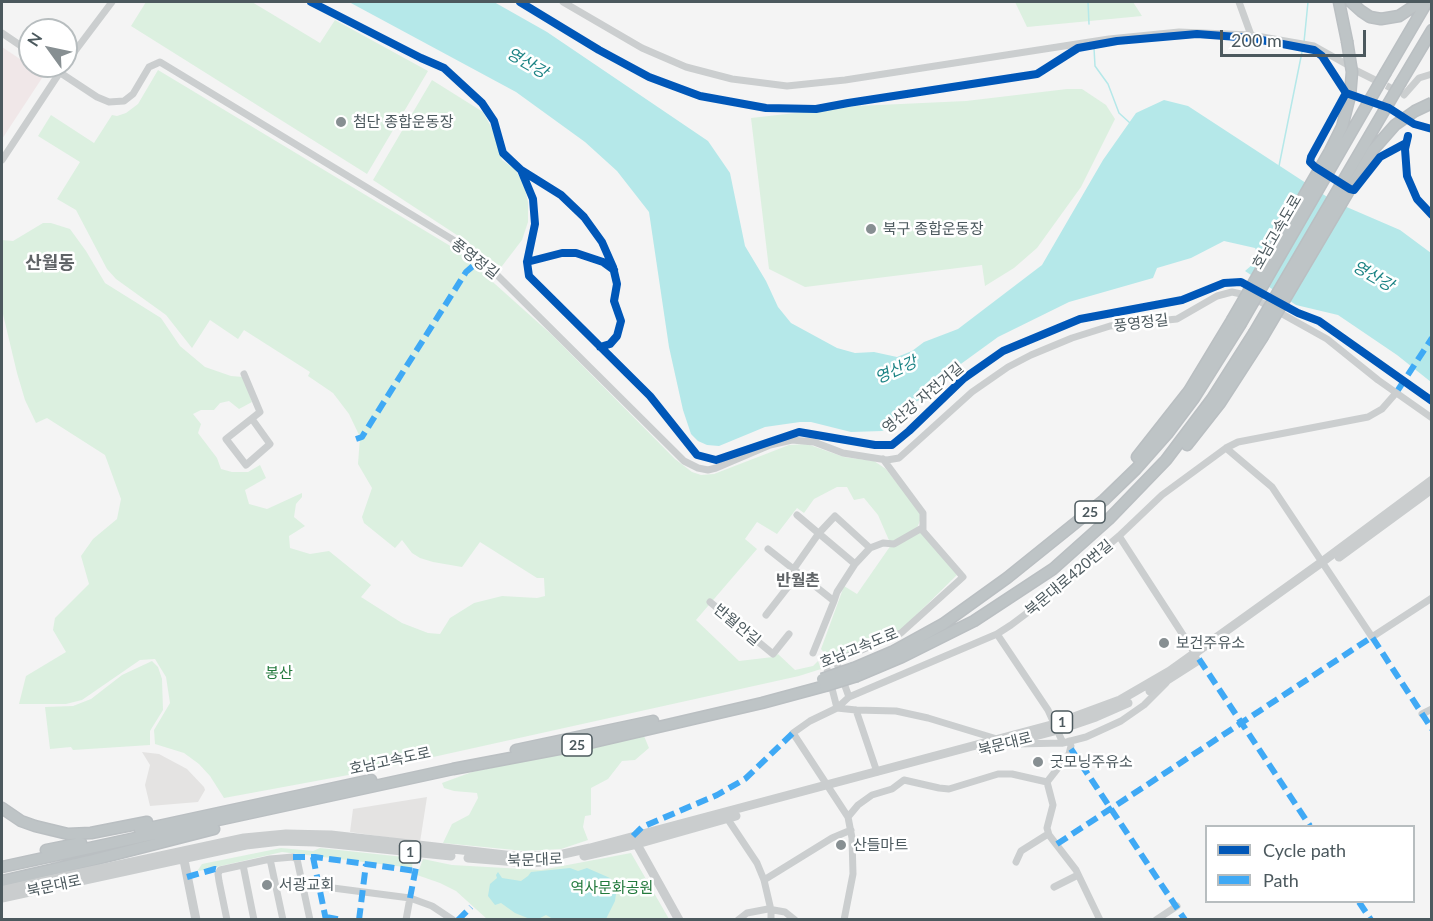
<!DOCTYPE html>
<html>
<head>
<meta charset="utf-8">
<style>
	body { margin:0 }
	#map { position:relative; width:1433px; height:921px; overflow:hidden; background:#f4f4f4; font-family:Lato,sans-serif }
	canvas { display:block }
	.frame { position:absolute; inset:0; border:3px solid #4c595e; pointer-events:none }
	.legend { position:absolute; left:1205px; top:825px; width:210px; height:78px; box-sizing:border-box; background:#fff; border:2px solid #b7bdbf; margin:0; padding:8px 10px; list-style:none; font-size:18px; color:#4c595e }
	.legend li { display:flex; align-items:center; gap:12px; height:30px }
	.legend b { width:30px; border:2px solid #b7bdbf }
	.north { position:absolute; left:18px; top:18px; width:60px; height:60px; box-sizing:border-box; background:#fff; border:2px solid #b7bdbf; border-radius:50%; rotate:303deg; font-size:16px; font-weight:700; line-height:24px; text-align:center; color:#4c595e }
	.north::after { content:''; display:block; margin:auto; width:21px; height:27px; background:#878f92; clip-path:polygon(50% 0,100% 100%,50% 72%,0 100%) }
	.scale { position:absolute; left:1220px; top:30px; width:146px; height:27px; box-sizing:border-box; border:3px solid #4c595e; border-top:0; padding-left:8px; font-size:18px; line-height:21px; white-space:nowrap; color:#4c595e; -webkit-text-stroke:4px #fff; paint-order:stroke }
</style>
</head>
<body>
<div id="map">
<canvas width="1433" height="921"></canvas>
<div class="frame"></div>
<ul class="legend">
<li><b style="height:8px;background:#0057b8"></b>Cycle path</li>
<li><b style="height:8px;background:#3fa9f5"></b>Path</li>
</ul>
<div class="north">N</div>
<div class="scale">200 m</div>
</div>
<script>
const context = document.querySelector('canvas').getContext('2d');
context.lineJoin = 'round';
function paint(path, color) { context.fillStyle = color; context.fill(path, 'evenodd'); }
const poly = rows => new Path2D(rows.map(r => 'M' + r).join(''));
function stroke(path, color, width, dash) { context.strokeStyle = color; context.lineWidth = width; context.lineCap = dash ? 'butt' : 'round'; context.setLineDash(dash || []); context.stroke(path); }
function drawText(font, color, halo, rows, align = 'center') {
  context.font = font + ' Lato,"Noto Sans KR",sans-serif'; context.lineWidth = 5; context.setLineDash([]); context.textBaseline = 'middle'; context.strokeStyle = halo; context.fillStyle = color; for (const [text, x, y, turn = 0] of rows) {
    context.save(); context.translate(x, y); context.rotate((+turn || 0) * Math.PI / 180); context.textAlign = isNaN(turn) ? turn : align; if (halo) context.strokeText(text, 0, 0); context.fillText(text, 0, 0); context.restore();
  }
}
paint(poly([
	[142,752,159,754,187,769,204,787,205,790,198,802,150,806,145,785,150,765],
	[427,797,420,842,350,832,353,809]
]), '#e4e3e2');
paint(poly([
	[2,47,44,75,2,139]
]), '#f0e7e8');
paint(poly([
	[146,2,252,2,320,43,335,20,428,71,367,174,131,26],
	[1015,2,1133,2,1142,16,1027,27],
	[158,70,457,250,552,335,675,459,692,472,701,475,714,474,789,445,807,444,844,457,874,461,886,469,920,512,921,518,917,528,958,574,900,631,843,657,826,655,821,649,844,586,857,594,891,545,878,515,864,498,854,500,847,487,837,487,814,499,804,513,797,508,777,534,757,522,745,539,757,549,696,620,739,661,773,657,778,654,795,670,813,666,818,661,821,669,799,676,370,771,224,798,210,776,199,764,184,753,155,744,154,730,170,703,166,677,155,659,140,660,82,700,66,704,19,704,26,676,66,652,53,630,55,618,89,584,81,556,93,539,117,519,121,499,105,455,47,418,36,423,25,400,17,373,2,310,2,240,13,241,43,223,51,223,70,229,86,251,105,283,161,318,180,346,205,367,231,376,243,377,252,402,239,409,229,401,220,403,214,410,201,410,193,414,201,424,198,433,217,458,221,469,232,472,248,472,260,465,266,478,245,490,249,504,267,509,302,493,302,497,296,504,294,517,305,526,289,536,290,548,310,554,329,551,371,585,361,597,402,623,428,633,440,634,450,618,474,603,502,596,537,598,545,596,544,578,537,578,480,542,462,567,433,562,420,558,412,553,402,540,395,548,364,523,362,517,372,488,358,464,360,437,349,414,333,393,308,376,310,372,244,330,238,339,210,320,192,348,166,315,116,279,107,269,76,210,57,199,80,162,38,136,51,115,94,143,112,115,117,116,126,113,138,104],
	[432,80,483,112,495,134,502,160,515,169,524,185,528,202,528,222,522,240,499,270,469,243,373,180],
	[1067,89,1082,89,1106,105,1115,119,1081,187,1037,248,1014,268,985,286,982,265,805,287,769,269,751,118,857,106,966,101],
	[152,661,158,667,162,679,163,710,150,731,150,745,73,750,71,747,50,749,45,707,73,706,91,699,122,675],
	[644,736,649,748,635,760,622,761,608,779,591,788,591,815,585,816,583,827,588,840,561,849,525,851,443,843,452,824,469,815,478,798,477,793,454,791,444,788,442,783,472,772],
	[281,848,313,851,320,848,413,858,412,868,282,852,199,871,198,870,202,864],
	[631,853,669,919,487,919,456,891,440,883,417,875,423,859,452,865,541,870]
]), '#dcf0e0');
paint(poly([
	[349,2,494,2,547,32,708,141,730,173,745,246,766,281,778,307,791,323,837,348,855,353,874,352,897,357,912,351,924,342,958,329,1042,265,1103,160,1136,113,1164,100,1188,106,1335,202,1400,230,1431,253,1431,382,1397,355,1338,315,1296,305,1245,271,1260,258,1255,248,1224,241,1191,258,1157,268,1153,278,1069,302,998,337,947,374,924,398,913,403,906,416,898,418,890,427,882,431,851,432,811,422,800,422,765,427,719,446,707,445,698,441,691,434,683,410,669,347,649,212,617,171,585,142,516,92],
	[570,868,578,871,587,868,610,878,616,894,615,901,606,919,553,919,546,915,538,919,530,919,515,913,501,903,495,905,488,896,490,884,497,878,496,875,498,872,502,878,521,881,528,876,531,872]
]), '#b5e8e9');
stroke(poly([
	[1088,2,1089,24],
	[1304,42,1308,2],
	[1094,48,1095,66,1108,84,1119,113,1130,123],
	[1279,166,1303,47]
]), '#b5e8e9', 1.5);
stroke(poly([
	[1377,81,1399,92]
]), '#cacdce', 7, [7, 3.5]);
const highway = poly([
	[1339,2,1347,41],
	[1351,2,1361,11,1370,17,1381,19,1399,16,1420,2],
	[1386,72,1427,2],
	[1401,82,1432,30],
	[1187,445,1220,403,1262,338],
	[1137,457,1189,391,1232,320],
	[854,668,894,651,943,624,1007,578,1104,500,1136,469,1167,434,1194,398,1240,325],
	[857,676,902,657,974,621,1053,569,1109,519,1166,460,1212,399,1254,333],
	[516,750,653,721],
	[2,808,21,821,35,826,68,834,91,833,147,822],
	[140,830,371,780],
	[46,850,81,843],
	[2,867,453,769,585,744,762,703,825,686],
	[2,881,93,860,214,829]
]);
stroke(highway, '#babfc2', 13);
stroke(poly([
	[563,2,642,48,686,67,732,79,787,86,845,80,1109,39,1179,32,1251,35,1291,42,1314,46,1346,64],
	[1239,2,1251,35],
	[2,33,30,52],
	[66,63,112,2],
	[50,66,97,97,109,102,124,101,133,94,149,67,160,62,450,238,474,254,496,274,684,461,698,468,708,470,716,468,770,445,792,440,814,442,843,453,887,460,899,458,972,392,1008,367,1031,355,1072,338,1110,326,1177,319,1217,296,1232,292,1250,296,1327,339,1378,380,1432,418],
	[1355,70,1375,80],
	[1404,95,1419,78,1432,74],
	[2,160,64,66],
	[244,374,260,412,226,439,246,465,270,444,252,419],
	[1226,448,1272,487,1372,637,1432,598],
	[797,515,855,564],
	[1119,536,1196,655],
	[768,549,834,601,813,653],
	[793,570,819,533,835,516,870,548],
	[834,601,837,592,855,564,870,548,883,543,894,544,922,528],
	[710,602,773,654,789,634],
	[766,615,798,574],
	[997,634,1048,710,1063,743],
	[836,661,901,633,963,577,923,531,923,513,883,459],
	[849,697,836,661,826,665,837,708,856,710,896,711,928,718,997,739],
	[856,710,877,772],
	[1422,714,1432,709],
	[1069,741,1071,746,1069,754,1047,782,1053,805,1047,828,1049,835,1076,870,1100,920],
	[1016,744,1063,743,1086,737,1121,721,1144,705,1166,683],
	[848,817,858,805,872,795,892,789,904,780,939,788,949,789,998,774,1012,774,1047,782],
	[727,818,757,863,764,880,771,910,771,920],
	[270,859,283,920],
	[1016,862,1021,851,1048,834],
	[243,865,254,920],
	[764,880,832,838,851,830],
	[1054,887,1078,875],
	[333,888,410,898,432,906,453,920],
	[227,920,219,881,218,874,220,870,270,859,293,857,297,859,310,920],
	[406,920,410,898],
	[738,920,747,913,768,909,785,912,795,920],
	[844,920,853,874,852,838,848,817,793,733,810,721,837,708,849,697,997,634,1011,625,1043,601,1119,536,1162,495,1226,448,1238,442,1368,417,1382,409,1396,393],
	[1156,920,1177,906]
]), '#cbcecf', 7);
stroke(poly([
	[1339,557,1432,489],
	[1150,691,1197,661],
	[981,750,1058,730,1096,717,1128,703],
	[635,841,679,920],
	[183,855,196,920],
	[584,856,637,844,736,816],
	[468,858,529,863,544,862],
	[2,890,244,838,286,834,331,835,514,856,559,855,590,848,1055,724,1120,700,1170,671,1322,562,1432,480],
	[2,898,246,845,281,841,315,842,451,856]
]), '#cacdce', 9);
stroke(highway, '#bec4c6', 10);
const highwayBridge = poly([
	[1232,320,1330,151,1342,127,1350,96,1352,72,1347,41],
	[1240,325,1386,72],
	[1254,333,1401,82],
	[1262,338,1373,150,1395,125,1415,111,1432,103],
	[822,679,854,668],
	[825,686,857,676]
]);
stroke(highwayBridge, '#babfc2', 13, []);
stroke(highwayBridge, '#bec4c6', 10);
stroke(poly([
	[1398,390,1432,338],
	[356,439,362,437,365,432,466,272,480,260],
	[1199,659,1310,826],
	[1071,749,1185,920],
	[633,836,642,827,717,795,745,779,793,733],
	[1057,844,1372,637,1432,729],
	[293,857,315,857,416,871],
	[313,857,326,920],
	[187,877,215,869,220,870],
	[410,898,418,857],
	[1359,902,1371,920],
	[326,917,342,920],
	[359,920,366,864],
	[458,920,471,907]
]), '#3fa9f5', 6, [12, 6]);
stroke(poly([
	[311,2,421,58,444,68,482,103,494,121,503,153,521,170,533,199,535,224,527,262,529,276,650,396,697,455,716,460,799,432,875,445,892,445,909,431,963,379,1003,351,1080,319,1182,300,1224,283,1241,282,1298,313,1319,321,1432,401],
	[520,2,599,50,649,77,700,96,766,108,816,109,848,103,1037,74,1078,48,1117,41,1197,34,1251,38,1314,50,1322,56,1346,93,1389,108,1414,124,1432,129],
	[1346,93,1311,157,1310,162,1315,167,1350,189,1354,190,1380,157,1406,143],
	[1408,136,1405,149,1407,176,1417,199,1432,215],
	[521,170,561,195,584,217,602,242,613,267,617,284,614,301,621,321,617,336,610,344,600,347],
	[527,262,562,253,576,253,603,262,614,270]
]), '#0057b8', 8);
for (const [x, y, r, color] of [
	[341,122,6,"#878f92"],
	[871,229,6,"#878f92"],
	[1164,643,6,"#878f92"],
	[1038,762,6,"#878f92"],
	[841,845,6,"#878f92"],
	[267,885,6,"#878f92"]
]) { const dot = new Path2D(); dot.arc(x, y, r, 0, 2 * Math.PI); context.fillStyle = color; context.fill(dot); stroke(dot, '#fff', 2); }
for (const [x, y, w] of [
	[1090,512,30],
	[1062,722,21],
	[577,745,30],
	[410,852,21]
]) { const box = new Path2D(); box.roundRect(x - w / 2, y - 11, w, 22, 4.5); context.fillStyle = '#fff'; context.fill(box); stroke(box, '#4c595e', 1.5); }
drawText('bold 14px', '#4c595e', null, [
	["25",1090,512],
	["1",1062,722],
	["25",577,745],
	["1",410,852]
]);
drawText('15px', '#4c595e', '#fff', [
	["첨단 종합운동장",353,122],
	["북구 종합운동장",883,229],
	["보건주유소",1176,643],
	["굿모닝주유소",1050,762],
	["산들마트",853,845],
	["서광교회",279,885]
], 'left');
drawText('15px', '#4c595e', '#fff', [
	["호남고속도로",1277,232,-60],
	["풍영정길",475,259,38],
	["풍영정길",1141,323,-7],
	["영산강 자전거길",923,398,-40],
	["북문대로420번길",1069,578,-40],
	["반월안길",737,625,40],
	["호남고속도로",859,648,-22],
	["북문대로",1005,744,-14],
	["호남고속도로",390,761,-12],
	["북문대로",535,860,-2],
	["북문대로",54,886,-12]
]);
drawText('15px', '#237a3d', '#fff', [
	["봉산",279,673],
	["역사문화공원",612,888]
]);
drawText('italic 16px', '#1b8384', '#fff', [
	["영산강",527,63,30],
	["영산강",1373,276,30],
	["영산강",896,370,-24]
]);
drawText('bold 16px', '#606467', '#fff', [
	["반월촌",798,581]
]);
drawText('bold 18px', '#606467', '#fff', [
	["산월동",50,263]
]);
</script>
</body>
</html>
